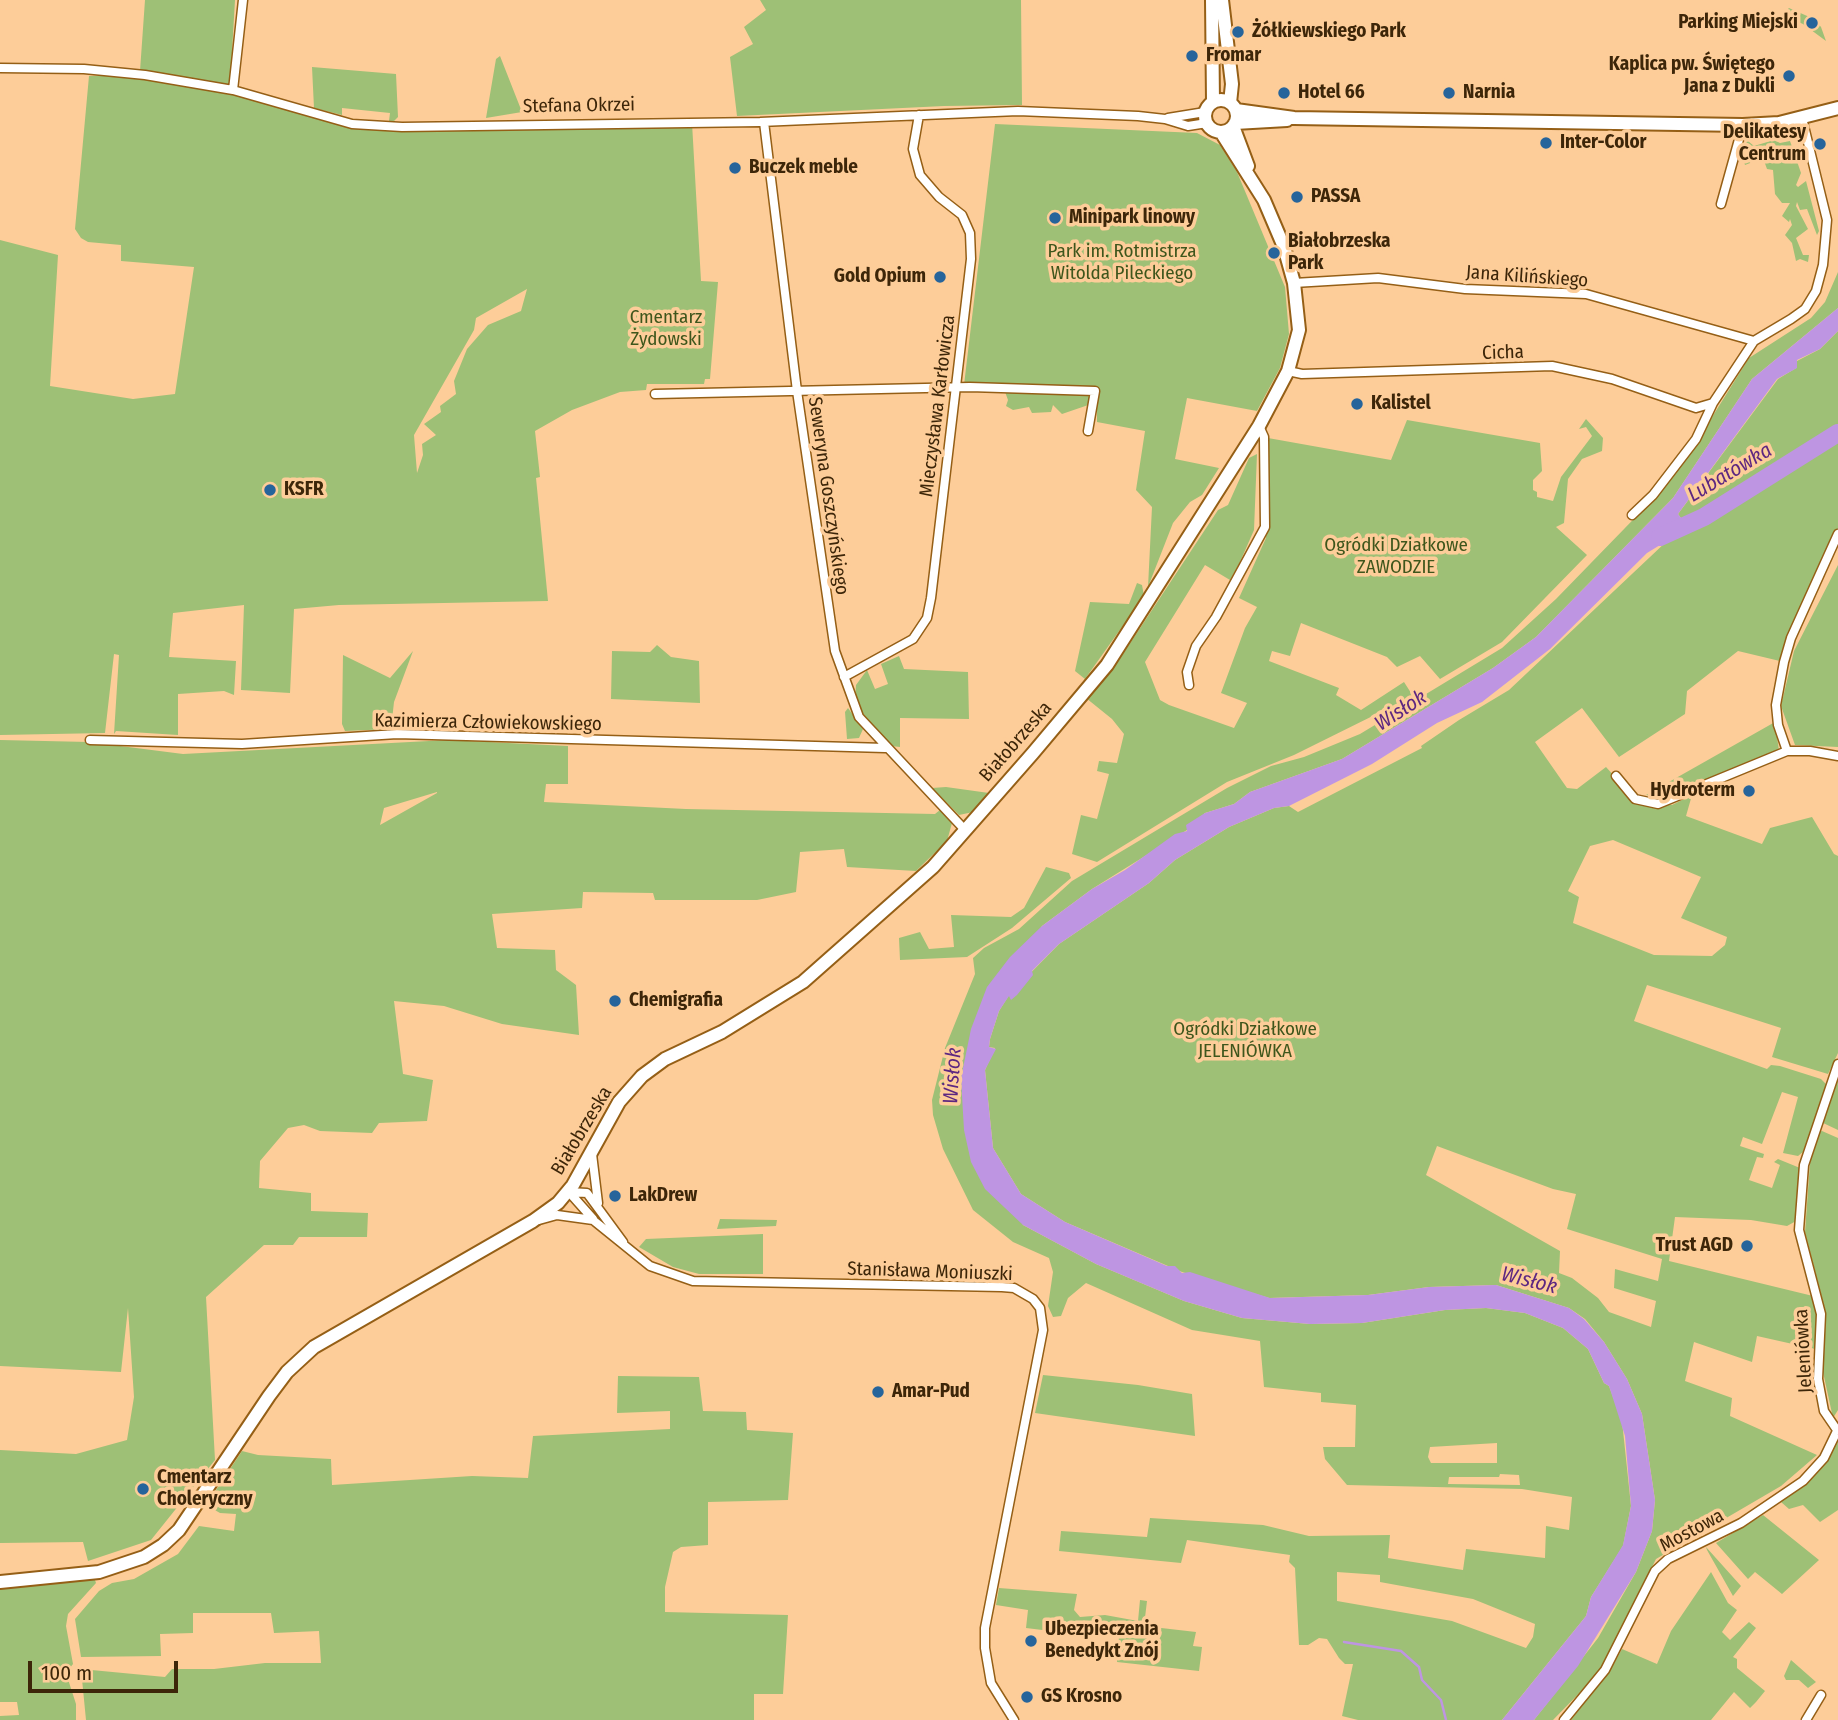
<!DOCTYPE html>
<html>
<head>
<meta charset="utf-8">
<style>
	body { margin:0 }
	#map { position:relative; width:1838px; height:1720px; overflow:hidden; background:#fdcd99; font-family:"Fira Sans Condensed",sans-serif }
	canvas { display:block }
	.scale { position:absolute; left:28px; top:1661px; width:150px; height:32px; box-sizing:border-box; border:4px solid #3d2609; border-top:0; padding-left:9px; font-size:21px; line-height:24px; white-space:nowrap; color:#3d2609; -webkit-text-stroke:5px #fdcd99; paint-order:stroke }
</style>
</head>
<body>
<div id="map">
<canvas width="1838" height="1720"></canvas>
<div class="scale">100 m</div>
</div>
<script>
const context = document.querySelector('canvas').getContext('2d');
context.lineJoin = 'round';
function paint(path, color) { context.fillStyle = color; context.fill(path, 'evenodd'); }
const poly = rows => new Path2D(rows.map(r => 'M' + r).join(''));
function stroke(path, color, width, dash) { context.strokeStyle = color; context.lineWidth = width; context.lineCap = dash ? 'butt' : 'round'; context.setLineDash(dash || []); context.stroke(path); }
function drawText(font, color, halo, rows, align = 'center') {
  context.font = font + ' "Fira Sans Condensed",sans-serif'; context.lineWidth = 7; context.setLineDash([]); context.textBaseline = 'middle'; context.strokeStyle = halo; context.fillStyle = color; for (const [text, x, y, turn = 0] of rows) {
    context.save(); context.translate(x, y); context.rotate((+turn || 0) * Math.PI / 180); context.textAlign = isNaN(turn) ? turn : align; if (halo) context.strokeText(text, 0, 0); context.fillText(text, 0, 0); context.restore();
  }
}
paint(poly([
	[145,0,235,0,230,87,140,71],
	[760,0,1021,0,1022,105,944,106,737,116,730,57,753,44,744,27,766,10],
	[1789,8,1814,19,1821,27,1826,41,1803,24,1782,15],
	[500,56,522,112,486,118,496,59],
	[312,67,396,74,398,117,394,121,389,121,390,113,342,108,342,115,314,108],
	[145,75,233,90,352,124,692,123,701,281,718,282,710,379,705,379,704,384,647,384,646,390,620,392,572,410,535,431,540,477,536,478,548,601,339,605,294,609,290,693,241,690,244,605,173,613,169,657,236,661,234,695,224,691,178,694,178,735,116,731,114,734,119,655,114,654,105,733,0,735,0,240,58,255,50,386,133,399,175,394,194,267,121,261,121,245,88,242,81,238,75,229,89,76],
	[527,289,521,311,488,325,467,349,454,381,456,394,440,406,441,412,424,424,436,435,422,444,423,455,417,473,414,435,474,330,476,318],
	[995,124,1197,133,1220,145,1237,172,1285,287,1289,334,1280,368,1257,411,1187,398,1175,459,1219,468,1202,495,1190,502,1173,523,1148,587,1152,507,1136,490,1145,431,1097,422,1097,402,1062,414,1053,405,1051,412,1032,413,1029,407,1013,410,1006,406,1008,400,1004,389,964,385],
	[1774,140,1780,143,1790,141,1801,173,1796,185,1798,187,1806,181,1819,231,1817,235,1807,209,1800,210,1797,202,1796,206,1808,229,1796,238,1803,255,1809,255,1808,262,1800,259,1796,261,1792,243,1785,235,1792,225,1790,219,1789,222,1782,216,1790,203,1782,203,1775,194,1773,170,1767,169,1763,158,1745,165,1740,149,1748,141,1754,146],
	[1838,272,1838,308,1752,379,1673,498,1536,637,1493,668,1342,759,1250,792,1234,804,1205,813,1187,830,1092,889,1042,926,961,1078,1023,1225,1096,1264,1184,1301,1242,1318,1310,1324,1362,1323,1445,1310,1486,1308,1525,1313,1563,1328,1588,1349,1604,1383,1609,1386,1622,1421,1631,1506,1623,1546,1591,1597,1586,1616,1502,1720,1358,1720,1342,1716,1353,1664,1345,1664,1339,1658,1327,1639,1319,1638,1308,1645,1299,1645,1295,1568,1289,1562,1290,1555,1187,1540,1181,1563,1059,1551,1061,1531,1147,1537,1150,1518,1263,1525,1309,1536,1390,1535,1388,1558,1463,1570,1466,1549,1545,1558,1546,1526,1569,1530,1572,1497,1522,1489,1347,1485,1325,1459,1323,1447,1355,1447,1356,1405,1321,1402,1321,1393,1264,1387,1260,1341,1192,1330,1086,1283,1068,1298,1061,1316,1053,1317,1048,1306,1053,1272,1049,1258,1013,1242,973,1210,943,1149,933,1115,932,1100,945,1048,975,974,973,958,984,948,1019,929,1072,881,1227,788,1271,766,1304,757,1360,734,1502,648,1556,599,1659,493,1682,465,1749,358,1811,318,1825,302],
	[1497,1443,1497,1463,1431,1463,1428,1457,1430,1447],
	[1500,1474,1519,1475,1520,1485,1448,1484,1449,1477,1499,1477],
	[1337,1572,1380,1575,1380,1582,1473,1599,1535,1624,1533,1637,1526,1648,1452,1621,1337,1601],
	[1838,331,1838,544,1791,638,1784,662,1738,651,1687,691,1685,714,1619,757,1582,708,1535,742,1567,788,1577,789,1606,767,1635,799,1672,805,1692,795,1686,816,1762,844,1770,828,1812,817,1834,854,1838,856,1838,1053,1828,1074,1772,1057,1781,1028,1647,985,1634,1021,1767,1069,1771,1065,1780,1066,1821,1079,1827,1085,1803,1152,1798,1156,1783,1153,1798,1097,1782,1092,1762,1144,1743,1137,1740,1146,1764,1154,1763,1158,1757,1157,1749,1180,1772,1188,1780,1165,1774,1162,1778,1159,1800,1168,1796,1221,1787,1226,1751,1220,1675,1217,1669,1261,1813,1296,1817,1313,1815,1349,1757,1336,1752,1362,1694,1342,1685,1381,1732,1398,1730,1416,1817,1455,1781,1486,1656,1559,1605,1662,1593,1679,1553,1720,1534,1720,1598,1638,1636,1572,1652,1531,1655,1500,1642,1414,1627,1379,1604,1342,1585,1319,1569,1308,1496,1285,1429,1287,1368,1295,1269,1298,1182,1272,1065,1222,1021,1194,993,1148,985,1070,995,1048,989,1047,990,1039,999,1011,1009,995,1059,944,1149,883,1175,860,1229,827,1274,808,1289,806,1298,812,1422,748,1421,746,1459,720,1509,690,1685,524,1678,514,1778,379,1796,368,1797,361,1820,349],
	[1613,840,1701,877,1681,918,1727,937,1725,945,1712,956,1654,955,1573,923,1579,897,1568,891,1590,846],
	[1437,1146,1553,1189,1576,1194,1567,1229,1662,1259,1658,1281,1615,1269,1614,1288,1656,1301,1651,1327,1609,1312,1598,1298,1572,1278,1559,1273,1560,1251,1426,1175],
	[1586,419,1603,438,1602,451,1582,459,1568,479,1564,523,1556,527,1587,555,1502,642,1440,679,1420,656,1397,667,1387,657,1301,623,1290,656,1272,651,1269,661,1339,688,1336,695,1361,710,1404,682,1413,696,1294,755,1227,782,1097,862,1072,854,1081,815,1097,819,1109,774,1097,771,1099,761,1117,763,1124,734,1112,719,1086,698,1119,660,1218,510,1228,505,1249,458,1257,454,1254,530,1240,562,1230,580,1205,565,1145,662,1160,700,1169,705,1234,728,1247,703,1221,693,1245,628,1257,607,1239,598,1266,538,1268,438,1391,460,1407,420,1540,443,1542,471,1533,480,1533,490,1537,492,1537,497,1553,501,1561,477,1592,436,1586,427,1579,429],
	[1838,565,1838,747,1795,745,1781,706,1794,651],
	[1137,583,1142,585,1144,596,1085,679,1075,671,1090,602,1129,604],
	[657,645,671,657,699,661,700,703,611,699,612,651,650,652],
	[413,651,394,702,391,729,345,731,342,724,343,655,390,678],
	[899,656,904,669,968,672,969,719,900,718,900,747,891,746,864,715,855,700,856,685,867,670,875,689,888,684,881,664],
	[848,708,863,729,859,738,847,739,845,712],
	[1775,722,1779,751,1668,798,1646,795],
	[0,740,89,742,183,754,448,740,568,746,568,784,546,784,544,802,686,809,935,814,940,810,952,823,947,841,916,871,847,867,844,849,800,852,796,892,757,900,655,900,653,893,583,892,582,908,492,914,497,948,555,950,556,970,576,985,579,1035,502,1024,444,1006,394,1001,403,1074,433,1080,427,1121,379,1123,372,1133,320,1131,304,1125,288,1128,260,1161,259,1188,311,1193,311,1211,368,1213,367,1237,299,1237,293,1245,264,1245,206,1297,215,1460,151,1540,88,1561,83,1542,0,1543,0,1450,76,1454,127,1440,134,1397,128,1308,121,1372,0,1366],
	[437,792,437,793,380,825,384,808],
	[946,787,989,793,973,812,959,815,932,788],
	[1046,867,1069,873,1071,878,1012,928,967,957,900,960,899,938,920,932,929,949,954,947,951,915,1011,917,1024,908],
	[1838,1074,1838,1130,1821,1122],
	[1822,1131,1838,1138,1838,1410,1833,1418,1823,1372,1826,1313,1805,1232,1810,1163,1818,1132],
	[720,1219,777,1220,776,1226,717,1229],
	[763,1234,763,1274,699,1274,673,1267,639,1247,646,1239],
	[1043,1375,1138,1385,1192,1394,1195,1436,1035,1413],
	[618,1376,699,1377,703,1411,746,1412,747,1430,793,1433,788,1500,708,1502,708,1545,681,1547,673,1552,665,1587,665,1612,788,1615,783,1694,754,1694,754,1720,86,1720,81,1669,165,1677,172,1669,214,1669,265,1663,321,1663,319,1631,274,1633,271,1613,193,1613,193,1633,160,1634,161,1656,81,1657,75,1619,99,1591,112,1583,134,1579,178,1554,199,1526,234,1531,236,1514,220,1513,206,1505,242,1451,258,1455,331,1459,332,1485,472,1476,528,1478,533,1436,670,1429,670,1411,617,1413],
	[1838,1439,1838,1510,1820,1522,1803,1505,1789,1509,1781,1502,1826,1461],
	[1763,1515,1819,1560,1782,1594,1755,1572,1748,1579,1716,1543],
	[1706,1547,1741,1586,1733,1596,1707,1550],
	[1711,1572,1728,1603,1737,1610,1722,1632,1730,1640,1749,1622,1756,1628,1733,1657,1737,1659,1737,1668,1765,1691,1756,1702,1750,1708,1734,1692,1711,1720,1571,1720,1612,1667,1622,1649,1657,1664,1671,1631],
	[94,1577,96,1583,68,1614,66,1626,73,1664,66,1673,76,1704,76,1720,0,1720,0,1716,19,1715,17,1702,0,1702,0,1587],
	[999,1588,1077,1594,1074,1610,1080,1617,1105,1615,1138,1621,1140,1600,1147,1601,1144,1626,1196,1632,1193,1646,1202,1647,1199,1671,1117,1662,1119,1636,1100,1637,1026,1628,1028,1610,996,1605],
	[1791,1660,1816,1682,1808,1688,1799,1680,1786,1680,1784,1676]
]), '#9ec076');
paint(poly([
	[1838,308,1838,331,1820,349,1797,360,1797,368,1777,379,1678,514,1685,523,1665,542,1647,553,1550,649,1482,702,1437,723,1372,764,1289,806,1274,808,1229,827,1175,860,1149,883,1059,944,1032,971,1033,975,1017,995,1011,1000,1009,996,999,1011,990,1039,989,1047,996,1049,985,1070,993,1148,1021,1194,1065,1222,1167,1266,1175,1266,1182,1273,1190,1272,1270,1298,1368,1295,1429,1287,1496,1285,1569,1308,1584,1319,1604,1342,1627,1379,1642,1414,1655,1500,1652,1531,1636,1572,1578,1666,1534,1720,1502,1720,1586,1616,1591,1597,1623,1545,1631,1506,1625,1436,1609,1386,1604,1383,1588,1349,1563,1328,1525,1313,1486,1308,1445,1310,1362,1323,1310,1324,1242,1318,1184,1301,1096,1264,1023,1225,985,1189,971,1162,964,1130,961,1078,971,1029,987,987,1010,957,1042,926,1092,889,1125,870,1175,834,1187,831,1186,825,1205,813,1234,804,1250,792,1342,759,1493,668,1536,637,1673,498,1752,379]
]), '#be95e2');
stroke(poly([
	[1344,1642,1401,1651,1419,1667,1422,1680,1441,1700,1446,1720]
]), '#be95e2', 2.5);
stroke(poly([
	[1660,537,1704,517,1838,433]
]), '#be95e2', 18);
const street = poly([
	[0,68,84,69,145,75,233,90,352,124,402,127,760,122,1018,111,1138,116,1165,119,1188,126,1207,123],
	[233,90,243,0],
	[1168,118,1205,112],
	[764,122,797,391,835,651,859,717,965,830],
	[1721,204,1743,125],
	[1294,283,1378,278,1465,289,1586,294,1754,341],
	[1288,371,1302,374,1552,366,1612,379,1696,408,1713,403,1754,341,1791,319,1805,309,1816,291,1823,265,1827,220,1802,118],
	[655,394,970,387,1095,391,1088,431],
	[1632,515,1653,495,1696,439,1713,403],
	[844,677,913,639,927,618,931,598,971,259,970,233,962,215,939,197,920,175,913,149,919,115],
	[1189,685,1187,672,1196,646,1216,617,1265,527,1264,437,1259,426],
	[90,740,242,744,397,734,885,748],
	[1787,751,1778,725,1776,705,1784,662,1791,638,1838,534],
	[1616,776,1635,799,1658,804,1787,751,1810,751,1838,756],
	[592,1154,598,1203],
	[593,1219,569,1192,587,1193,623,1242],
	[539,1220,557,1215,593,1220,650,1266,693,1281,1002,1287,1014,1288,1033,1299,1040,1308,1043,1330,985,1628,985,1648,991,1683,1014,1720],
	[1837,1430,1824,1411,1818,1379,1821,1314,1799,1230,1804,1165,1838,1064],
	[1564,1720,1605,1670,1655,1571,1668,1559,1741,1523,1803,1481,1824,1458,1838,1429],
	[1806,1720,1821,1695]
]);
const secondary = poly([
	[1212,0,1213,102],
	[1222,0,1232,84,1230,103],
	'1205 116a16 16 0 1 1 32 0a16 16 0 1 1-32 0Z',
	[1236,110,1294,118,1743,125,1779,123,1838,108],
	[1235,123,1287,120],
	[1233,126,1248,166],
	[0,1582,99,1572,144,1557,163,1545,179,1530,269,1396,287,1372,314,1347,533,1221,558,1203,573,1185,619,1102,642,1076,665,1059,722,1032,803,982,933,867,1033,753,1107,665,1259,426,1288,371,1299,330,1294,283,1284,247,1264,200,1221,132]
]);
stroke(street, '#955f16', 11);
stroke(secondary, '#955f16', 16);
stroke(street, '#fff', 8);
stroke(secondary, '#fff', 12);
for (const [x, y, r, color] of [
	[1812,23,7,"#26649b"],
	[1238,32,7,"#26649b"],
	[1192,56,7,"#26649b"],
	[1789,76,7,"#26649b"],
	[1284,93,7,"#26649b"],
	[1449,93,7,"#26649b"],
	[1546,143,7,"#26649b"],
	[1820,144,7,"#26649b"],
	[735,168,7,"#26649b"],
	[1297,197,7,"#26649b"],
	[1055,218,7,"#26649b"],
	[1274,253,7,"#26649b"],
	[940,277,7,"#26649b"],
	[1357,404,7,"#26649b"],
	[270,490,7,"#26649b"],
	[1749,791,7,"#26649b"],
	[615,1001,7,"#26649b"],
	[615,1196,7,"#26649b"],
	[1747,1246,7,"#26649b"],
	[878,1392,7,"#26649b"],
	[143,1489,7,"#26649b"],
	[1031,1641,7,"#26649b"],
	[1027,1697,7,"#26649b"]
]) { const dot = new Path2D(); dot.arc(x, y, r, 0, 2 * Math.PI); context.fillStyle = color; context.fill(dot); stroke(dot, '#fdcd99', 2.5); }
drawText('bold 19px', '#3d2609', '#fdcd99', [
	["Parking Miejski",1798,23,"right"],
	["Żółkiewskiego Park",1252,32],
	["Fromar",1206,56],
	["Kaplica pw. Świętego",1775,65,"right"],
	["Jana z Dukli",1775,87,"right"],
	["Hotel 66",1298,93],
	["Narnia",1463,93],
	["Delikatesy",1806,133,"right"],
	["Centrum",1806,155,"right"],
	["Inter-Color",1560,143],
	["Buczek meble",749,168],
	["PASSA",1311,197],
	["Minipark linowy",1069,218],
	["Białobrzeska",1288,242],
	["Park",1288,264],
	["Gold Opium",926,277,"right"],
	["Kalistel",1371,404],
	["KSFR",284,490],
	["Hydroterm",1735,791,"right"],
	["Chemigrafia",629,1001],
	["LakDrew",629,1196],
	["Trust AGD",1733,1246,"right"],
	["Amar-Pud",892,1392],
	["Cmentarz",157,1478],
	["Choleryczny",157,1500],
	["Ubezpieczenia",1045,1630],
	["Benedykt Znój",1045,1652],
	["GS Krosno",1041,1697]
], 'left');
drawText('19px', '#3d2609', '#fdcd99', [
	["Stefana Okrzei",579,106,-1],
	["Jana Kilińskiego",1527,277,4],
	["Cicha",1503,353,-2],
	["Mieczysława Karłowicza",938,406,-83],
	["Seweryna Goszczyńskiego",828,496,82],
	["Kazimierza Człowiekowskiego",488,723,1],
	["Białobrzeska",1016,742,-49],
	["Białobrzeska",582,1131,-59],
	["Stanisława Moniuszki",930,1272,2],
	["Jeleniówka",1804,1351,-93],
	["Mostowa",1692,1531,-28]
]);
drawText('19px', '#3e561c', '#fdcd99', [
	["Park im. Rotmistrza",1122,252],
	["Witolda Pileckiego",1122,274],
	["Cmentarz",666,318],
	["Żydowski",666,340],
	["Ogródki Działkowe",1396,546],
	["ZAWODZIE",1396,568],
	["Ogródki Działkowe",1245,1030],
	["JELENIÓWKA",1245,1052]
]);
drawText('italic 21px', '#5d2781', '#fdcd99', [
	["Lubatówka",1730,473,-31],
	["Wisłok",1401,711,-33],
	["Wisłok",953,1076,-86],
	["Wisłok",1529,1281,14]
]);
</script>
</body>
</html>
